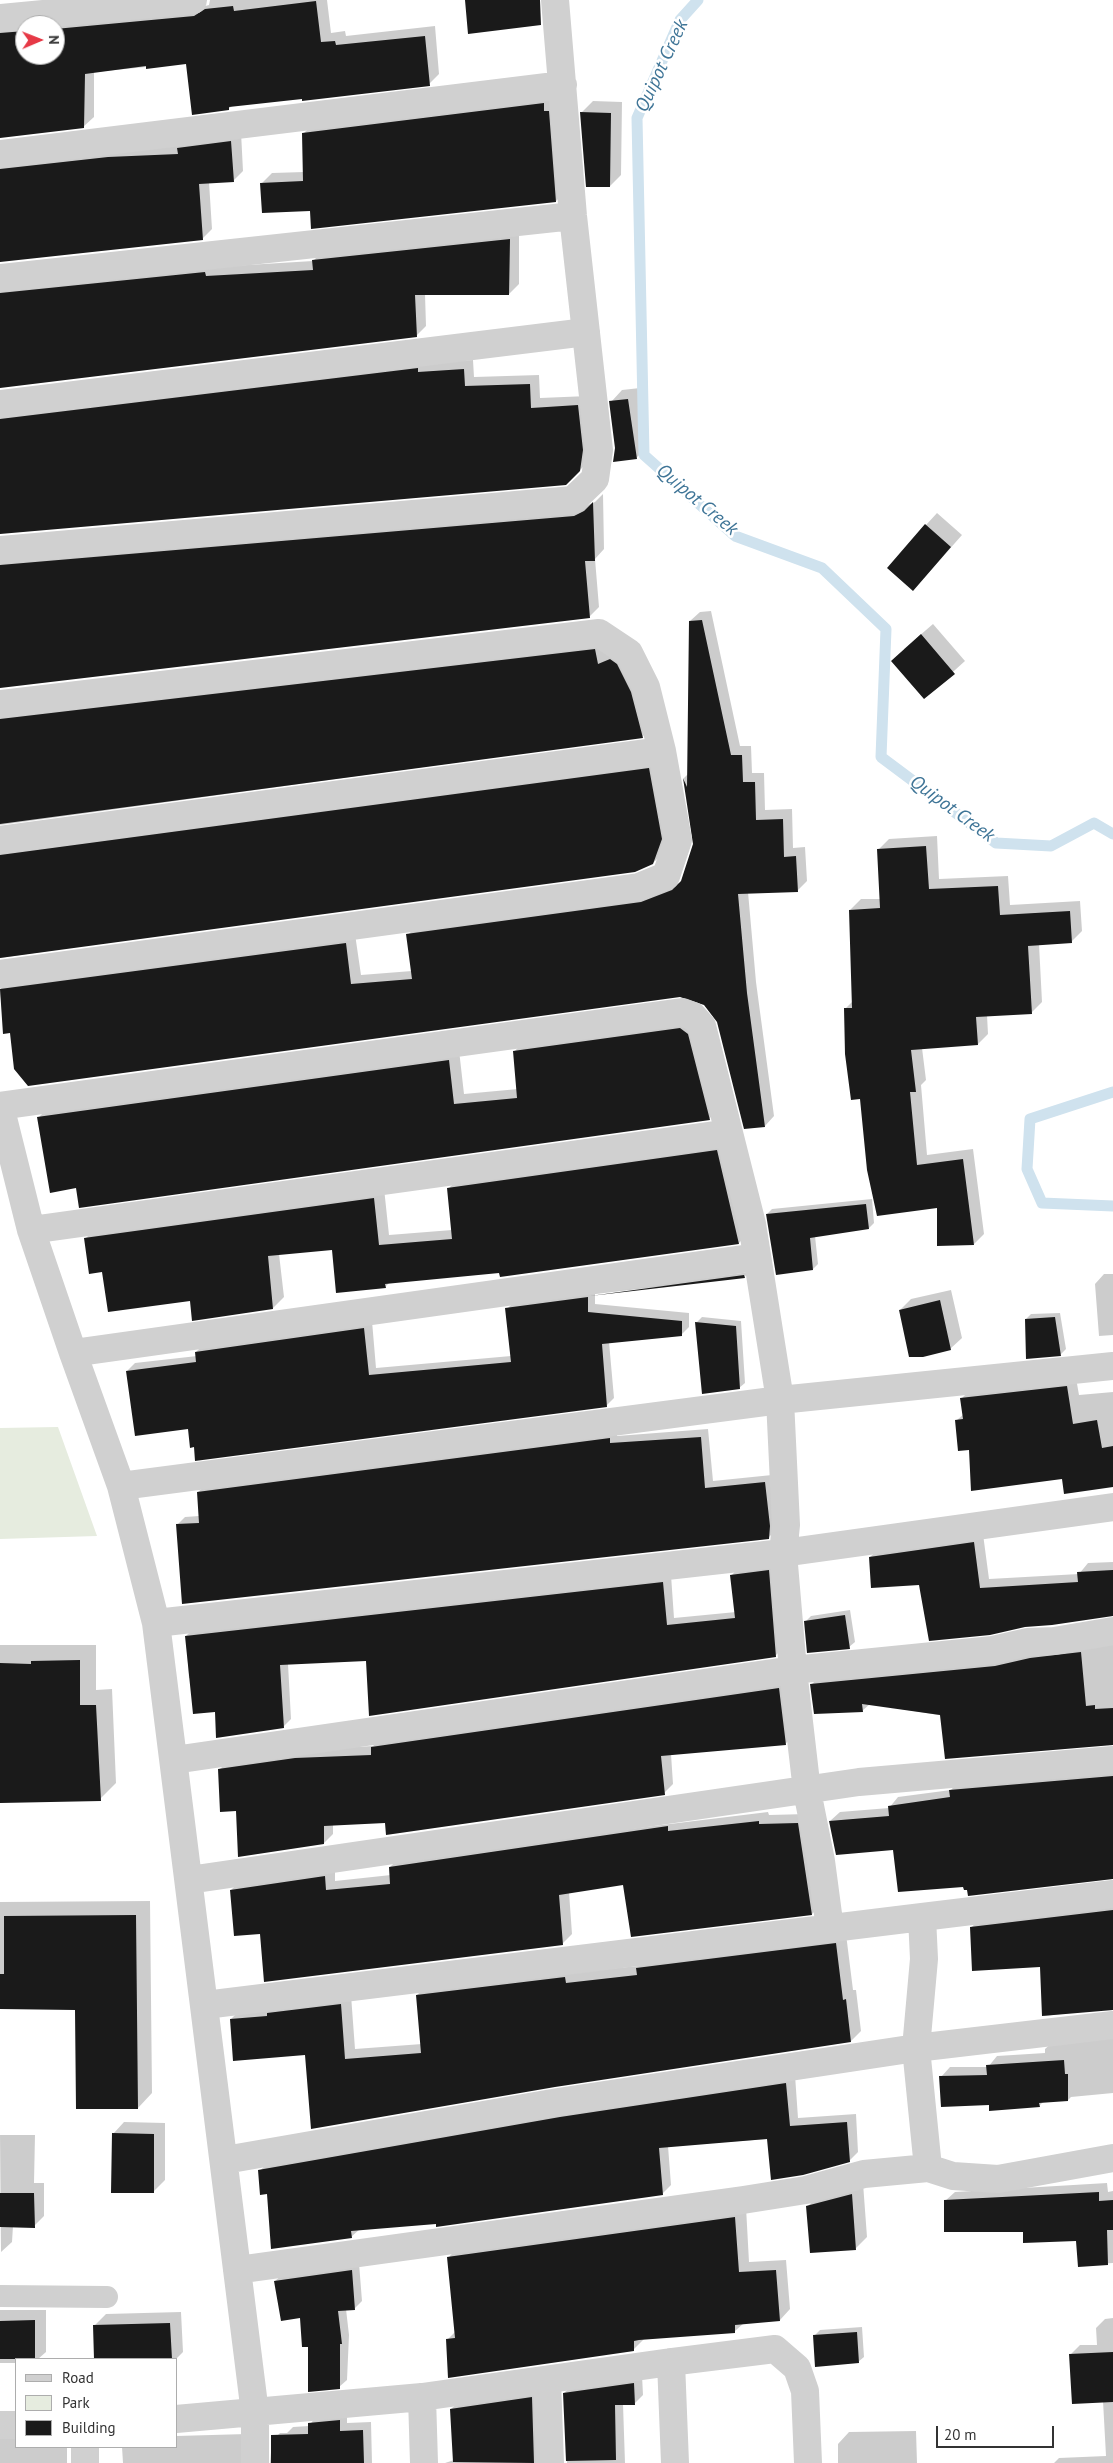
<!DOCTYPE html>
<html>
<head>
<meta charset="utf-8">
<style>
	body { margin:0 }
	#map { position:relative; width:1113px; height:2463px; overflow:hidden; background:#fff; font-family:"PT Sans",sans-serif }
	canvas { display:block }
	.legend { position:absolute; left:15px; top:2358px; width:162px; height:90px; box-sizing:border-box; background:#fff; border:1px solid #adadad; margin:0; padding:6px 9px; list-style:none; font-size:15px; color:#333 }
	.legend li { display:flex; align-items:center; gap:10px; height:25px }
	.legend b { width:25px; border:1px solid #adadad }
	.north { position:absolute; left:15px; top:15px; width:50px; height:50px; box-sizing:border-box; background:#fff; border:1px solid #adadad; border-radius:50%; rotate:89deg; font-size:14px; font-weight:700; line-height:20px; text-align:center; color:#333 }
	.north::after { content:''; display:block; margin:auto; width:18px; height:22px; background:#e63946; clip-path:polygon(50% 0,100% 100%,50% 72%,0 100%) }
	.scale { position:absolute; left:936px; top:2426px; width:118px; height:22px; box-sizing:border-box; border:2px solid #333; border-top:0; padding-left:6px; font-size:15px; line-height:18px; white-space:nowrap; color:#333; -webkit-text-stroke:4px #fff; paint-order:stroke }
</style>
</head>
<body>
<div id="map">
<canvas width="1113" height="2463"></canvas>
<ul class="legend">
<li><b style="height:6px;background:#d0d0d0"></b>Road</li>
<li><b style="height:14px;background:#e6ecdf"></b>Park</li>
<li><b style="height:14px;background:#1a1a1a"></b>Building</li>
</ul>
<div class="north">N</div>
<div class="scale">20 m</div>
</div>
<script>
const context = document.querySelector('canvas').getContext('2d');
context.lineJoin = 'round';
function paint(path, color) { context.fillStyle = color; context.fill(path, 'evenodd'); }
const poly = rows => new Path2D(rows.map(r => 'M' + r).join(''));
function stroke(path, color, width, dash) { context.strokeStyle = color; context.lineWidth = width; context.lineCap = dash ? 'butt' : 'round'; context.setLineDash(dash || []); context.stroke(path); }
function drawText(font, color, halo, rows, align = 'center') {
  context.font = font + ' "PT Sans",sans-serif'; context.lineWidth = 5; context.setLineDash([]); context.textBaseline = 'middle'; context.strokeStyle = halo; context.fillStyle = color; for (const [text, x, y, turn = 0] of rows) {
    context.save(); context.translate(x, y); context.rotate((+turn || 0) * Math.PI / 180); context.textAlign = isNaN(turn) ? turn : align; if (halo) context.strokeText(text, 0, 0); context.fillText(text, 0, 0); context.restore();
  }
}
paint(poly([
	[58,1427,97,1536,0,1539,0,1428]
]), '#e6ecdf');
paint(poly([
	[210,0,327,0,331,33,345,31,346,36,435,26,439,74,429,84,232,106,228,109,187,63,94,72,94,117,83,127,0,137,0,20,12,24,205,6,209,5],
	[25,25,55,25,55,55,25,55],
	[553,94,566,191,556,201,311,210,262,183,272,173,304,172,304,133,314,123],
	[593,101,622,102,621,175,610,186,581,113],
	[241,132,243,171,233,181,209,182,212,229,202,239,0,261,0,156],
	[519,229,519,284,509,294,425,294,426,326,416,336,0,387,0,280,313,261,324,250],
	[473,360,474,377,539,375,540,398,588,396,590,460,566,484,0,533,0,406,428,362],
	[640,388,648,447,636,458,616,448,611,402,622,390],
	[603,494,604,549,595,559,599,607,589,617,0,687,0,552,585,506,595,502],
	[937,513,962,535,924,578,926,525],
	[711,611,740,746,751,746,752,773,764,773,765,810,792,809,793,848,805,847,807,881,797,891,748,892,756,982,774,1116,765,1126,718,1021,705,1004,687,996,4,1033,0,989,9,980,355,934,361,975,412,971,408,935,417,925,652,893,682,882,695,838,684,778,688,774,690,621,700,612],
	[933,624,965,661,924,698,904,649],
	[605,640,607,655,620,649,652,727,642,737,0,825,0,706],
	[659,759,671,828,663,853,653,863,0,958,0,851],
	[937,836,939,879,1008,876,1010,905,1080,901,1082,931,1071,942,1039,944,1042,1002,1031,1013,987,1015,988,1034,978,1044,922,1048,926,1080,921,1085,927,1155,973,1149,984,1234,974,1244,938,1206,862,1097,845,1009,853,1001,850,910,861,899,881,899,878,850,889,839],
	[691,1018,719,1108,709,1119,77,1187,39,1117,49,1107,459,1050,464,1094,518,1089,514,1052,524,1041],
	[728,1140,749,1232,739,1243,501,1276,500,1272,390,1282,385,1287,333,1248,279,1254,284,1297,273,1308,193,1319,191,1299,103,1270,85,1239,96,1228,384,1188,389,1235,452,1230,449,1188,459,1178],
	[872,1199,874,1223,869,1228,815,1236,818,1264,813,1269,767,1214,772,1209],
	[750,1272,744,1277,595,1294,595,1304,689,1313,689,1327,681,1335,609,1342,614,1398,606,1406,196,1446,189,1428,127,1371,135,1363,197,1356,196,1352,204,1344,372,1321,376,1368,511,1356,507,1309,515,1301],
	[1104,1274,1113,1274,1113,1335,1099,1336,1095,1284],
	[951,1290,962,1338,950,1349,900,1310,911,1299],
	[1060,1313,1066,1349,1061,1354,1027,1358,1026,1319,1031,1314],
	[702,1317,741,1321,745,1383,739,1388,696,1323],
	[1076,1378,1079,1395,1113,1392,1113,1487,1063,1477,971,1449,957,1420,964,1414,962,1398,971,1389],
	[708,1429,713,1481,772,1475,776,1530,768,1538,177,1525,185,1517,199,1516,198,1492,206,1485,617,1431,617,1436],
	[983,1534,989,1579,1079,1574,1088,1563,1113,1562,1113,1615,920,1584,870,1557,880,1548],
	[776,1563,783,1648,776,1655,367,1659,288,1664,291,1719,283,1727,216,1711,192,1678,189,1678,186,1636,194,1628,671,1575,674,1618,736,1612,732,1575,739,1567],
	[850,1610,855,1642,849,1647,806,1621,811,1616],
	[1113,1640,1113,1743,870,1704,862,1711,812,1684,821,1675],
	[0,1645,96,1645,96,1690,112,1689,116,1783,100,1799,0,1802],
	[788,1679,795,1735,785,1744,671,1754,673,1784,664,1793,386,1822,333,1824,333,1834,324,1843,237,1810,219,1770,228,1761,305,1750,373,1746,381,1738],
	[1113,1768,1113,1878,969,1889,894,1849,830,1821,840,1812,889,1808,898,1797,951,1790,959,1781],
	[768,1812,769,1815,807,1814,822,1904,812,1914,624,1884,569,1892,572,1934,562,1944,261,1932,231,1890,241,1880,335,1867,335,1881,391,1875,390,1867,400,1857],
	[150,1901,152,2093,138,2108,77,2009,0,2008,0,1902],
	[1113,1902,1113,2008,1044,2016,1041,1966,971,1928,980,1918],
	[846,1934,853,1990,856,1990,861,2031,851,2041,555,2085,312,2128,306,2053,231,2019,241,2009,351,1995,355,2049,422,2044,417,1995,427,1985,639,1966,647,1958],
	[1113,2033,1113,2093,1071,2097,1068,2100,1044,2101,1039,2106,990,2104,941,2077,950,2067,988,2067,997,2056,1045,2053,1045,2049,1055,2040],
	[795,2075,798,2118,856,2114,858,2152,849,2161,768,2139,668,2146,671,2185,662,2194,437,2223,360,2229,351,2237,268,2193,260,2171,268,2162],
	[124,2122,165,2123,165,2180,154,2191,113,2134],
	[0,2135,35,2135,34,2183,44,2183,44,2216,34,2226,13,2226,12,2242,1,2252],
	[863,2183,867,2237,855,2249,808,2206,819,2195],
	[1107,2183,1108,2192,1113,2191,1113,2263,1079,2265,1077,2240,1024,2231,945,2201,955,2192],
	[746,2207,749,2262,786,2260,790,2309,780,2320,744,2323,735,2331,644,2339,633,2350,448,2339,455,2332,449,2257,459,2246],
	[359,2263,362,2301,355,2308,346,2309,349,2335,347,2380,339,2387,309,2345,301,2317,275,2281,283,2274],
	[0,2310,46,2310,46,2352,38,2359,16,2359,16,2363,0,2363],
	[181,2312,183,2352,176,2359,95,2359,94,2326,106,2314],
	[1113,2318,1113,2463,1054,2463,1059,2458,1106,2456,1103,2401,1071,2354,1080,2345,1097,2345,1096,2328,1105,2319],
	[862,2327,864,2357,858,2362,814,2336,820,2330],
	[642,2375,643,2395,634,2404,623,2404,625,2463,567,2463,564,2393,573,2385],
	[540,2390,545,2463,445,2463,454,2460,451,2409,460,2401],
	[347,2412,347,2423,371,2422,372,2463,270,2463,272,2441,280,2433,287,2433,293,2427,309,2426,317,2415],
	[916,2431,917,2463,838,2463,838,2444,849,2432],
	[247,2434,250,2463,123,2463,122,2447,176,2447,176,2436],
	[0,2436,16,2436,16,2447,67,2447,67,2463,0,2463]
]), '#0003');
stroke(poly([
	[698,0,680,20,637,118,644,455,735,536,822,568,886,629,881,757,996,843,1051,846,1094,823,1113,834],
	[1113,1092,1030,1119,1027,1169,1042,1203,1113,1206]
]), '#cfe2ee', 11);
paint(poly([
	[465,0,540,0,541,25,468,34],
	[316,1,321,42,335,41,336,45,425,36,430,86,302,101,302,99,229,107,229,110,192,115,186,64,146,69,146,66,85,74,84,128,0,138,0,33,25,31,25,55,55,55,55,29,194,16,205,9,233,6,234,11],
	[544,103,544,111,549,111,556,202,311,229,310,211,262,213,260,183,303,181,302,133],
	[580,112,611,113,610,187,586,187],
	[231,141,234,182,199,184,203,240,0,262,0,169,108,157,178,154,177,148],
	[510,239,509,295,415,295,417,337,0,388,0,293,205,272,206,276,313,270,312,260],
	[418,368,418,372,464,369,465,386,530,384,531,408,578,405,583,450,580,471,566,485,0,534,0,419],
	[628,399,637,459,613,462,615,448,609,401],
	[593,502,595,561,585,561,590,618,0,688,0,565,574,516,584,511],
	[925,524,951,547,913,591,887,568],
	[702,620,731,755,742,755,743,782,755,782,756,820,783,819,784,857,796,856,798,892,738,894,747,993,765,1127,744,1129,717,1022,704,1005,680,997,28,1086,14,1069,10,1033,3,1034,0,989,346,943,351,984,412,979,406,934,641,902,672,890,681,881,693,844,683,778,687,787,689,621],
	[921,634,955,674,924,699,891,661],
	[595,649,598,664,610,659,617,664,631,692,643,738,0,824,0,719],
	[649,768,662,839,653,864,635,872,0,958,0,855],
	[926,846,929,889,998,886,1000,915,1070,911,1072,943,1028,946,1032,1014,976,1017,978,1045,911,1050,916,1092,910,1092,917,1165,963,1159,974,1245,937,1246,937,1208,877,1216,867,1170,860,1099,851,1100,845,1054,844,1008,852,1008,849,910,880,908,877,849],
	[680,1028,688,1034,710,1120,79,1208,76,1188,50,1193,37,1117,449,1060,454,1104,517,1098,513,1051],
	[717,1150,739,1244,500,1277,499,1273,385,1284,386,1288,336,1293,332,1250,268,1256,273,1309,192,1321,190,1301,108,1312,102,1272,89,1274,84,1238,374,1198,379,1245,452,1239,447,1188],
	[866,1204,869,1229,810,1238,813,1270,776,1275,766,1214],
	[744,1275,745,1278,590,1296],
	[588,1297,588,1312,682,1321,682,1336,602,1344,607,1407,195,1461,194,1447,190,1448,188,1429,135,1436,126,1371,196,1362,195,1352,364,1328,369,1375,511,1362,505,1308],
	[940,1300,951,1350,923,1357,909,1357,899,1310],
	[1055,1317,1061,1356,1026,1359,1025,1319],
	[695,1322,736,1326,740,1389,702,1394],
	[1067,1386,1073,1424,1097,1420,1102,1448,1113,1446,1113,1487,1064,1494,1062,1479,971,1491,969,1450,958,1451,955,1420,963,1419,960,1398],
	[701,1437,705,1488,765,1482,770,1526,769,1539,182,1604,176,1524,199,1523,197,1492,610,1438,610,1443],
	[974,1542,980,1588,1078,1582,1077,1572,1113,1570,1113,1616,1052,1625,1025,1627,990,1635,929,1641,919,1585,871,1588,869,1557],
	[769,1570,776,1657,369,1716,366,1661,280,1665,284,1728,216,1738,215,1712,193,1714,185,1636,663,1582,667,1625,735,1618,730,1575],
	[845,1615,850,1649,807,1653,804,1621],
	[1081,1652,1086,1706,1095,1705,1095,1709,1113,1708,1113,1745,945,1759,940,1715,862,1704,863,1712,814,1714,810,1684,995,1666,1030,1658],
	[80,1660,80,1705,96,1705,101,1801,0,1803,0,1663,31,1664,31,1661],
	[779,1688,786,1745,661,1756,665,1795,386,1835,385,1823,324,1826,324,1844,238,1857,236,1811,220,1812,218,1769,295,1758,371,1755,371,1747],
	[1113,1776,1113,1879,968,1896,967,1890,964,1890,963,1887,898,1892,893,1850,836,1855,829,1821,889,1816,888,1806,950,1797,949,1790],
	[759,1821,759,1824,798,1823,812,1915,631,1937,623,1885,559,1895,563,1945,264,1982,260,1934,234,1936,230,1890,325,1876,326,1890,390,1884,389,1867,668,1826,668,1831],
	[1113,1910,1113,2010,1042,2016,1040,1967,972,1971,970,1927],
	[136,1915,138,2109,76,2109,75,2010,0,2009,0,1974,4,1974,4,1916],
	[836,1943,843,2000,846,1999,851,2042,555,2087,311,2129,305,2055,233,2061,230,2019,267,2016,267,2013,341,2004,345,2059,421,2053,416,1995,565,1977,566,1983,637,1975,636,1968],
	[1064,2060,1065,2074,1068,2074,1068,2101,1039,2103,1040,2107,989,2111,989,2105,941,2107,939,2076,987,2075,986,2065],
	[786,2083,790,2126,847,2122,850,2162,803,2175,771,2180,767,2139,659,2148,663,2195,436,2227,436,2224,351,2231,352,2238,271,2249,267,2194,260,2195,258,2170,560,2117],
	[112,2133,154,2134,154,2193,111,2193],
	[1099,2192,1099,2201,1113,2200,1113,2230,1107,2230,1108,2265,1078,2267,1076,2241,1023,2243,1023,2232,944,2232,944,2200],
	[0,2193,34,2193,35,2228,0,2227],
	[852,2194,856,2250,810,2253,806,2206],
	[735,2217,739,2272,776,2270,780,2321,735,2325,735,2333,639,2340,634,2341,634,2351,448,2378,446,2339,455,2338,447,2257],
	[352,2270,355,2310,338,2311,342,2344,340,2344,340,2389,308,2392,308,2347,302,2347,300,2318,281,2321,274,2281],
	[35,2320,35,2359,0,2359,0,2321],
	[170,2323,172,2359,94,2359,93,2325],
	[857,2332,859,2363,815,2367,813,2335],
	[1113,2352,1113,2402,1072,2404,1069,2354],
	[634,2383,635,2405,615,2405,616,2460,566,2461,563,2393],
	[532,2397,534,2463,453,2462,450,2409],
	[340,2420,340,2431,363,2430,364,2463,271,2463,271,2435,308,2434,308,2423]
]), '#1a1a1a');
stroke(poly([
	[0,2296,107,2297]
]), '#d0d0d0', 22);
stroke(poly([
	[0,18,193,0],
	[0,154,563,85],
	[0,278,573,216],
	[0,404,586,332],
	[0,550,573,500,595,479,599,450,573,216,555,0],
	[0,704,599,633,629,653,646,687,662,751,678,840,666,876,639,887,0,974],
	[0,840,662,751],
	[0,1106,682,1012,693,1016,702,1026,752,1224,780,1400,786,1525,783,1553,793,1670,807,1791,821,1861,830,1929],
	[0,1106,31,1230,73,1353,121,1486,156,1623,255,2413,255,2463],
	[31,1230,729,1133],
	[73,1353,757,1257],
	[121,1486,780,1400,1113,1366],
	[156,1623,783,1553,1113,1507],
	[174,1760,793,1670,993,1650,1028,1642,1054,1641,1113,1631],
	[189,1880,859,1782,1113,1760],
	[922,1917,1113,1894],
	[205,2005,922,1917,924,1959,916,2048,928,2168,953,2176,998,2179,1113,2158],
	[225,2160,558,2102,916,2048,1113,2025],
	[237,2270,743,2200,806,2190,864,2174,928,2168],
	[671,2362,675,2463],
	[547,2380,550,2463],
	[422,2397,424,2463],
	[176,2419,422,2397,671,2362,775,2349,797,2368,805,2391,808,2463],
	[0,2425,16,2425],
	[85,2447,85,2463]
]), '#d0d0d0', 28);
drawText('italic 19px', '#3f7597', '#fff', [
	["Quipot Creek",662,66,-65],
	["Quipot Creek",697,500,40],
	["Quipot Creek",952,809,36]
]);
</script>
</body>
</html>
